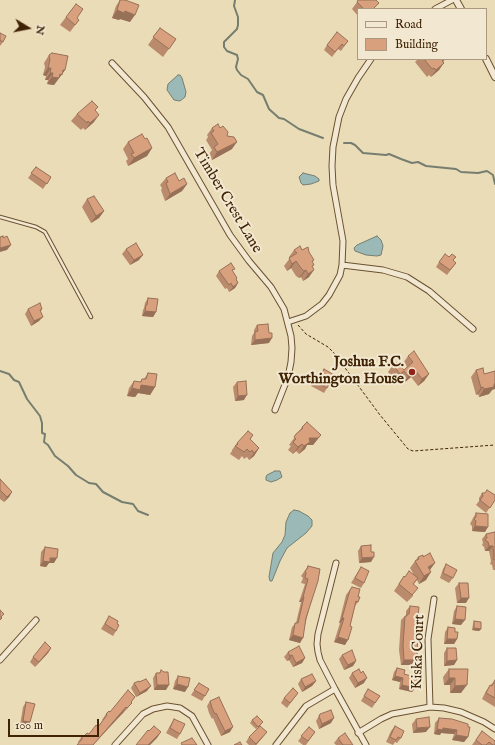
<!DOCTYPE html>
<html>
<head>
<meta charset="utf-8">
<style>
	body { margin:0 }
	#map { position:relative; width:495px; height:745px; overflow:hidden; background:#ebdcb8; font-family:"IM FELL English",serif }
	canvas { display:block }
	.legend { position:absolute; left:357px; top:8px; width:130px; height:52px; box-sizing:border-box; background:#f2e8d1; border:1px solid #aa997f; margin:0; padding:5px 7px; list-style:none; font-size:12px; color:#3f2304 }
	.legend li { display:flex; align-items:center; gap:8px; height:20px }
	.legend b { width:20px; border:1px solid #aa997f }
	.north { position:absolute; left:8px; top:8px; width:40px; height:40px; -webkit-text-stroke:3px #f2e8d1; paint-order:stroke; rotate:100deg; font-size:11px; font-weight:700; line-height:16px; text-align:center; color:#3f2304 }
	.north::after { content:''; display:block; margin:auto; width:14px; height:18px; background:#3f2304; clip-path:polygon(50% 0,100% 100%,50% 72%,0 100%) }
	.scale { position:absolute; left:8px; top:719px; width:91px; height:18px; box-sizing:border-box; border:2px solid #3f2304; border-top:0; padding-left:5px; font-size:12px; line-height:14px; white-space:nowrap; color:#3f2304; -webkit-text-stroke:3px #f2e8d1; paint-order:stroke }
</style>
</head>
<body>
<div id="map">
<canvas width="495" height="745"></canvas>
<ul class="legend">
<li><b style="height:5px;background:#f2e8d1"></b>Road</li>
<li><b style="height:11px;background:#d8a07d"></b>Building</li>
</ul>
<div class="north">N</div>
<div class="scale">100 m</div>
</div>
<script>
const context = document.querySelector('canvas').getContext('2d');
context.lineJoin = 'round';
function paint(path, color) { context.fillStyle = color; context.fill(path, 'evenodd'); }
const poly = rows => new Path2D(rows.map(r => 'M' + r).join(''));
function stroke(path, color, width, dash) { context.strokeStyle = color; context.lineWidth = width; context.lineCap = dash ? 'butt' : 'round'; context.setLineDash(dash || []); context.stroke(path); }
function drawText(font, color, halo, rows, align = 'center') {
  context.font = font + ' "IM FELL English",serif'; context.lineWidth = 4; context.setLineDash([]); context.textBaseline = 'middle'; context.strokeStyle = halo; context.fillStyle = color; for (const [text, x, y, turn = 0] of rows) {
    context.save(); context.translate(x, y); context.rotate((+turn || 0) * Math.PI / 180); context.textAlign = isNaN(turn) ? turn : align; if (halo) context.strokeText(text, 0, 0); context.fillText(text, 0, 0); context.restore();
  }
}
const water = poly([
	[178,75,180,75,182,78,186,92,185,97,180,101,174,100,167,90,168,84,178,75],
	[303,173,315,176,319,179,319,181,311,184,303,185,301,183,299,177,303,173],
	[377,236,381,240,383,246,381,255,377,256,366,255,355,251,354,248,357,245,377,236],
	[275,471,280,471,282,477,277,480,271,482,266,480,266,477,267,475,275,471],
	[294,510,299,511,308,516,312,520,312,526,306,533,287,548,280,561,272,581,270,581,269,577,273,553,282,542,285,535,286,522,290,513,294,510]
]);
paint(water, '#9bbab7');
stroke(water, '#767e6f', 1);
stroke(poly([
	[235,0,234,6,238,17,238,25,237,29,224,42,224,47,227,51,237,55,238,59,236,67,237,70,241,75,248,79,257,92,263,95,269,109,279,118,284,119,299,129,323,138],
	[344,143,351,143,355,145,363,153,386,155,389,154,401,159,412,163,418,162,426,166,456,169,461,172,478,173,487,171,493,175,495,184],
	[0,371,9,374,14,380,19,382,27,399,40,416,42,423,42,433,45,434,44,442,48,445,55,456,68,466,76,475,89,483,96,484,103,492,122,502,133,504,138,511,148,515]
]), '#767e6f', 2);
const service = poly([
	[0,217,36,227,45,232,91,317]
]);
const minor = poly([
	[435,9,452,0],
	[112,63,144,97,168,127,230,235,249,261,271,287,284,309,291,336,292,348,291,362,288,377,275,410],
	[342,265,383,270,407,277,429,291,473,329],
	[288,322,306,316,322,304,329,295,340,275,342,265,343,241,333,185,332,166,333,147,339,117,346,99,358,78,371,59],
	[336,563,318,634,317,644,318,652,320,660,335,689,366,745],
	[0,660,36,620],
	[430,707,428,639,434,599],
	[358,733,381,719,392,714,430,707,444,708,461,712,484,722,495,729],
	[115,745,143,714,153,709,167,706,180,708,192,716,208,745],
	[276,745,306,706,335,689]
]);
const tertiary = poly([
	[456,0,461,9],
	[486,59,495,77]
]);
stroke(service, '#6a5131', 4.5);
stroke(minor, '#6a5131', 7);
stroke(tertiary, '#6a5131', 8);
stroke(poly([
	[298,325,306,334,328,347,334,353,380,415,408,449,413,451,495,445]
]), '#3f2304', 1, [3, 2]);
stroke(service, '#f2e8d1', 2.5);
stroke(minor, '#f2e8d1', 5);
stroke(tertiary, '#f2e8d1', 6);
paint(poly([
	[120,0,125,0,130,22,120,19,119,20,112,18,116,6],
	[357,2,374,9,358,9,358,16,352,9],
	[66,17,77,18,79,20,70,32,60,25],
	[160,28,176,39,163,57,148,45],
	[0,33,3,42,0,46],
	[348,41,341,51,338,49,332,57,324,50,327,45],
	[49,55,65,70,54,85,47,84,48,80,45,80,46,76,43,75,45,67,44,63],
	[418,59,445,59,439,70,431,77,429,75,427,77,415,62],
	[95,110,94,122,85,130,83,128,81,130,71,121,77,114],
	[212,128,220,128,227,136,232,149,212,160,209,154,212,150,206,140,208,137,207,135],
	[145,139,152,148,147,156,128,166,126,161,128,159,123,149,128,142],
	[36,167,51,177,43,189,28,178],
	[166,178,179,181,187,184,182,191,165,201,161,190,162,188,160,185],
	[87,199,104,211,99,218,91,223,82,207],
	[126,249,139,260,130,265,122,254],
	[294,250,302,250,312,262,312,267,309,277,303,281,301,277,299,278,296,276,291,268,287,271,284,266,290,258,289,257],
	[453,260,456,263,447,275,436,267,439,262],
	[219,271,233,272,237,278,236,280,238,283,235,288,229,292,227,288,225,289,216,276],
	[148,298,156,312,153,317,142,316,143,310,144,308,145,303],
	[28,309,42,309,41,311,39,321,31,326,25,314],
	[257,325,269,333,269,343,251,345,252,336,254,333,254,330],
	[408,356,429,374,424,381,418,386,411,377,404,383,400,377,396,381,388,372,393,365,404,370,407,367,404,362],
	[324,369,327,388,324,393,311,386,318,375,320,376],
	[476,370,484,374,492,390,489,394,479,397,478,394,476,395,471,377],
	[148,373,155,387,150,395,138,393,135,397,127,396,129,388,134,381,140,382,142,379,144,379],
	[237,382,244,400,235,401,233,387],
	[302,427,321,435,313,445,307,445,305,449,299,454,296,451,293,454,288,450,291,446,289,445],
	[253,435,250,439,259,448,254,456,249,460,247,457,244,459,242,456,239,460,230,454,232,451,232,450,237,443],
	[0,479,12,492,9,497,4,502,0,499],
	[482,493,495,500,486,513,476,505,479,501,479,498],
	[476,513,485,532,472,531,472,526,470,524,473,518],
	[495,532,495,570,493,570,492,565,490,564,491,561,489,551,485,551,484,547,482,545,483,543,482,539,486,534],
	[361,546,371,562,359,563,358,551],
	[45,547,54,563,49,563,46,567,40,566,41,552],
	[418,557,430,570,426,580,419,584,417,580,413,585,413,596,407,602,394,591,404,576,405,577,414,575,410,568],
	[446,564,453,578,449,583,440,578,443,569],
	[308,566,320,569,300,643,289,640,292,627,296,623,301,602,299,602,305,584,301,583,303,578,301,576],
	[361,567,364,583,361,588,351,583],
	[459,583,466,603,457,603,455,588],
	[352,587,358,597,358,602,355,606,345,645,334,642,340,623,339,623,346,595],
	[410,606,417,628,417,657,411,665,401,665,399,650,401,620,405,616,406,616,406,611],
	[457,606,461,625,452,624,454,611],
	[109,616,117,624,116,631,113,636,101,629],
	[474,621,481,629,479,631,472,630,473,624],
	[448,627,455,632,457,639,454,644,444,644,445,632],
	[51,648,48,653,35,667,30,662,33,657],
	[447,648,457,660,454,665,444,666,444,653],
	[288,652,305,658,302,663,293,667,289,660,287,661,284,657],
	[342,655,356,661,353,666,344,670,339,659],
	[397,668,404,674,415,679,415,688,412,692,399,689,400,682,392,680,394,672],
	[449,669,468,669,461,693,450,693,450,685,444,685,443,677],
	[164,672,166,690,154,690,153,678,156,673],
	[352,673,364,683,355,688,349,678],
	[178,676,185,692,173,689,175,681],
	[301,679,316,681,312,686,302,692,298,684],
	[495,680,495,707,482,699,486,691],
	[134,683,147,691,136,697,131,688],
	[199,683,209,689,202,701,191,695],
	[368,689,380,696,372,708,361,701],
	[298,693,287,708,281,703,284,698],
	[210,701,230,732,221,736,213,718,212,719,209,713,207,706],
	[26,702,30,722,27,727,20,725,23,707],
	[131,702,128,708,123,713,78,743,78,742,82,736,89,734,98,727,103,720,102,720,106,714],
	[320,714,331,723,319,729,316,721],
	[439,718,468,727,468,737,464,742,452,740,454,734,441,733,440,735,434,734,435,723],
	[174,719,180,734,177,739,166,733,171,724],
	[416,719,426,732,413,733,412,724],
	[252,720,263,722,256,729,250,723],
	[395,726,401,738,397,743,395,742,393,745,386,742,391,731],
	[309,727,315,732,306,745,303,745,298,741],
	[482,731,495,745,472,745],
	[249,737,263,737,256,745,249,745,246,742],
	[338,738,353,745,336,745,334,743]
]), '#ba8a6c');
paint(poly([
	[117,10,125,11,135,15,130,22,120,19,119,20,112,18],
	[444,63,439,70,431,77,436,70],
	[48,68,51,68,46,76,43,75],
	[63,70,65,70,54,85,47,84,52,77],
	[50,73,53,73,48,80,45,80],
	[99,115,94,122,85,130,90,123],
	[237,142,232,149,212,160,217,152],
	[152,148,147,156,128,166,134,158],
	[187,184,182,191,165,201,170,194],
	[104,211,99,218,91,223,96,216],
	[11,245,7,250,0,252,0,248],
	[143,255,139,260,130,265,134,260],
	[296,261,291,268,287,271,292,264],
	[306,270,301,277,299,278,304,271],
	[314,270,309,277,303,281,308,274],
	[238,283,235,288,229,292,233,287],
	[145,311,156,312,153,317,142,316],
	[43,317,39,321,31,326,34,321],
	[272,338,269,343,251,345,255,340],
	[404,371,400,377,396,381,400,374],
	[416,371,411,377,404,383,408,376],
	[429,374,424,381,418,386,422,379],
	[495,384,495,389,492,390,489,394,479,397,484,389],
	[141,385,155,387,150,395,138,393,135,397,127,396,132,388],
	[483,387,478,394,476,395,481,388],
	[247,395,244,400,235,401,238,396],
	[321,435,313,445,307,445,305,449,299,454,309,438],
	[302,444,296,451,293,454,298,447],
	[259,448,254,456,249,460,254,453],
	[12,492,9,497,4,502,7,497],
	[475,526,488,527,485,532,472,531],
	[489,546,493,546,489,551,485,551],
	[374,557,371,562,359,563,362,558],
	[50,558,57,558,54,563,49,563,46,567,40,566,43,561],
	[435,563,430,570,428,567],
	[431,572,426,580,419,584,424,576],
	[303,597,304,597,301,602,299,602],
	[461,598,469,598,466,603,457,603],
	[342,618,344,618,340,623,339,623],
	[455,619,465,620,461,625,452,624],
	[474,628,481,629,479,631,472,630],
	[293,635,303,638,300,643,289,640],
	[338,637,348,640,345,645,334,642],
	[447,639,457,639,454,644,444,644],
	[51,648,48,653,35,667,39,662],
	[292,655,289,660,287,661,290,656],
	[414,657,417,657,411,665,401,665,404,660],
	[305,658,302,663,293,667,296,663],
	[457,660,454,665,444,666,447,661],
	[356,661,353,666,344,670,348,665],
	[395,676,403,678,400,682,392,680],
	[367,678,364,683,355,688,358,683],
	[449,678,455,678,450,685,444,685],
	[316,681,312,686,302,692,305,687],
	[177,684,188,687,185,692,173,689],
	[157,685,169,685,166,690,154,690],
	[402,685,415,688,412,692,399,689],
	[467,685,461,693,450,693,455,686],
	[151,686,147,691,136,697,140,693],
	[126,707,123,713,93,745,96,741],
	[334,718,331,723,319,729,322,724],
	[23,721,30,722,27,727,20,725],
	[233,727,230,732,221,736,225,731],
	[430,727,426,732,413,733,417,728],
	[443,728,457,730,454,734,441,733,440,735,434,734,437,729],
	[161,732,157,738,150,745,148,745],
	[267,732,263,737,256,745,255,745],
	[456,735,468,737,464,742,452,740]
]), '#977058');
const building = poly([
	[120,0,125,0,139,5,135,15,125,11,124,13,117,10,120,0],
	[358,0,376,0,379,3,373,9,364,9,357,2,358,0],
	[76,4,83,9,77,18,79,20,75,25,66,17,76,4],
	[160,28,176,39,169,49,153,37,160,28],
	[337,32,348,41,344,46,342,44,335,52,327,45,337,32],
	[0,33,6,36,3,42,0,40,0,33],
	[52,53,68,56,65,70,63,70,62,75,60,74,59,78,52,77,53,73,50,73,51,68,48,68,50,60,49,55,52,53],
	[424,59,445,59,442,61,444,63,436,70,434,68,432,69,424,59],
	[92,101,98,107,95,110,99,115,90,123,88,121,87,123,77,114,92,101],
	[218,124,220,128,223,126,228,132,227,136,234,137,237,142,217,152,214,147,218,144,211,133,214,131,212,128,218,124],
	[142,134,145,139,147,138,152,148,134,158,131,154,134,153,128,142,142,134],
	[36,167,51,177,47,184,31,173,36,167],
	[175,173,179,181,184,178,187,184,170,194,166,183,168,182,166,178,175,173],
	[94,196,104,211,96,216,87,199,94,196],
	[3,236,3,238,7,236,11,245,0,248,0,237,3,236],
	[136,243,143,255,134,260,126,249,136,243],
	[300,246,302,250,308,247,309,252,314,260,312,261,314,265,312,266,314,270,308,274,306,270,304,271,301,268,296,261,292,264,289,258,297,253,294,250,300,246],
	[445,254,449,257,452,254,456,257,453,260,456,263,450,270,439,262,445,254],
	[231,263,235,269,232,270,237,278,236,279,238,283,233,287,231,283,229,285,219,271,231,263],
	[148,298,158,299,156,312,145,311,146,305,147,305,148,298],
	[40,303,42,309,40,310,43,317,34,321,28,309,40,303],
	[268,324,269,333,272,333,272,338,255,340,255,332,258,331,257,325,268,324],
	[414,351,429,374,422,379,416,371,408,376,404,371,400,374,393,365,396,362,404,370,413,362,408,356,414,351],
	[483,368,484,374,495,371,495,384,494,384,494,387,484,389,483,387,481,388,476,370,483,368],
	[324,369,334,375,327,388,315,381,318,375,320,377,324,369],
	[148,373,157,374,155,387,141,385,140,390,132,388,134,381,141,382,142,379,146,379,148,373],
	[246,381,247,395,238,396,237,382,246,381],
	[307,422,321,435,318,438,309,438,310,442,304,446,302,444,298,447,293,442,296,439,294,437,296,434,303,428,302,427,307,422],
	[248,431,253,435,250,439,259,448,254,453,252,450,250,452,247,449,244,452,235,446,238,444,237,443,248,431],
	[0,479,12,492,7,497,0,490,0,479],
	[487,490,495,495,495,500,490,508,480,500,483,496,482,493,485,493,487,490],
	[476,513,488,514,488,527,475,526,476,521,474,519,476,517,476,513],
	[495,532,495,560,493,559,494,556,493,546,489,546,488,542,485,540,487,538,486,534,495,532],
	[371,545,371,552,374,552,374,557,362,558,361,546,371,545],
	[45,547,58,549,57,558,50,558,50,562,43,561,45,547],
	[430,553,435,563,428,567,431,572,424,576,415,561,419,559,418,557,423,555,423,557,430,553],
	[446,564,457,570,453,578,443,573,446,564],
	[308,566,320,569,318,581,306,618,303,638,293,635,295,623,298,623,304,597,303,597,308,579,305,578,306,573,305,571,307,569,308,566],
	[361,567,369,571,364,583,355,578,361,567],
	[409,571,418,578,413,584,418,588,412,595,399,584,404,576,405,577,409,571],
	[459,583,468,583,469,598,461,598,459,583],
	[352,587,360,589,358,597,360,597,358,602,356,601,350,626,352,627,348,640,338,637,344,618,342,618,350,590,352,587],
	[410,606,419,607,417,628,418,628,417,657,414,657,414,660,404,660,403,645,405,616,407,616,407,614,409,614,410,606],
	[457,606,466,607,465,620,455,619,457,606],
	[0,610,4,614,1,617,2,618,0,620,0,610],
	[109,616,118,621,117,624,119,625,116,631,105,624,109,616],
	[474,621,481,622,481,629,474,628,474,621],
	[448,627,455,628,455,632,458,632,457,639,447,639,448,627],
	[45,642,51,648,39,662,33,657,45,642],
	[299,646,305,658,296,663,292,655,290,656,288,652,299,646],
	[447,648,456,648,457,660,447,661,447,648],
	[352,650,356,661,348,665,342,655,352,650],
	[397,668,405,670,404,674,415,677,415,679,417,679,415,688,402,685,403,678,395,676,397,668],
	[359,669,361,673,363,671,367,678,358,683,352,673,359,669],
	[449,669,468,669,467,685,455,686,455,678,449,678,449,669],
	[161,670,164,672,168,672,169,685,157,685,156,673,160,673,161,670],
	[312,674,316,681,305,687,301,679,312,674],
	[178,676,190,678,188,687,177,684,178,676],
	[146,679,151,686,140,693,134,683,139,681,139,682,146,679],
	[495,680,495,698,486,693,490,685,492,686,495,680],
	[199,683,209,689,205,696,194,690,199,683],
	[293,688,298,693,290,703,284,698,293,688],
	[368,689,380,696,375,703,364,696,368,689],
	[128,690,135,697,131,702,132,703,127,708,126,707,93,745,77,745,82,739,82,736,84,736,87,733,89,734,96,725,98,727,107,715,106,714,109,711,110,712,128,690],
	[219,697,233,727,225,731,216,713,215,714,212,708,210,701,219,697],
	[26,702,35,704,30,722,23,721,26,702],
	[331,710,334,718,322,724,319,716,320,714,331,710],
	[257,716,263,722,258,727,252,720,257,716],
	[429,717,430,727,417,728,416,719,429,717],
	[439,718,452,719,468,724,468,727,470,727,468,737,456,735,457,730,443,728,443,730,437,729,439,718],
	[174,719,185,724,180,734,170,728,174,719],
	[154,726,161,732,148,745,136,745,148,730,149,731,154,726],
	[260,726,267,732,256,744,249,737,260,726],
	[395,726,404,731,401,738,398,737,396,740,390,737,395,726],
	[309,727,315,732,308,741,301,736,309,727],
	[482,731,495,741,495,745,493,745,489,742,486,745,482,745,476,740,482,731],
	[345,733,353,745,343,745,338,738,345,733],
	[192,738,197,745,182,745,181,743,192,738],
	[240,742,242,745,234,745,240,742]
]);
paint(building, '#d8a07d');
stroke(building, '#977058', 1);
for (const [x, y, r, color] of [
	[412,372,4,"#8f2418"]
]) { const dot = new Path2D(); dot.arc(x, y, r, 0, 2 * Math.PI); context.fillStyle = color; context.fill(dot); stroke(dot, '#f2e8d1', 1.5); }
drawText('15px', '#3f2304', '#f2e8d1', [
	["Timber Crest Lane",227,201,59],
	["Kiska Court",419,652,-88]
]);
drawText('bold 15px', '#3f2304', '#f2e8d1', [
	["Joshua F.C.",404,363],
	["Worthington House",404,380]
], 'right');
</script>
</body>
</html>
